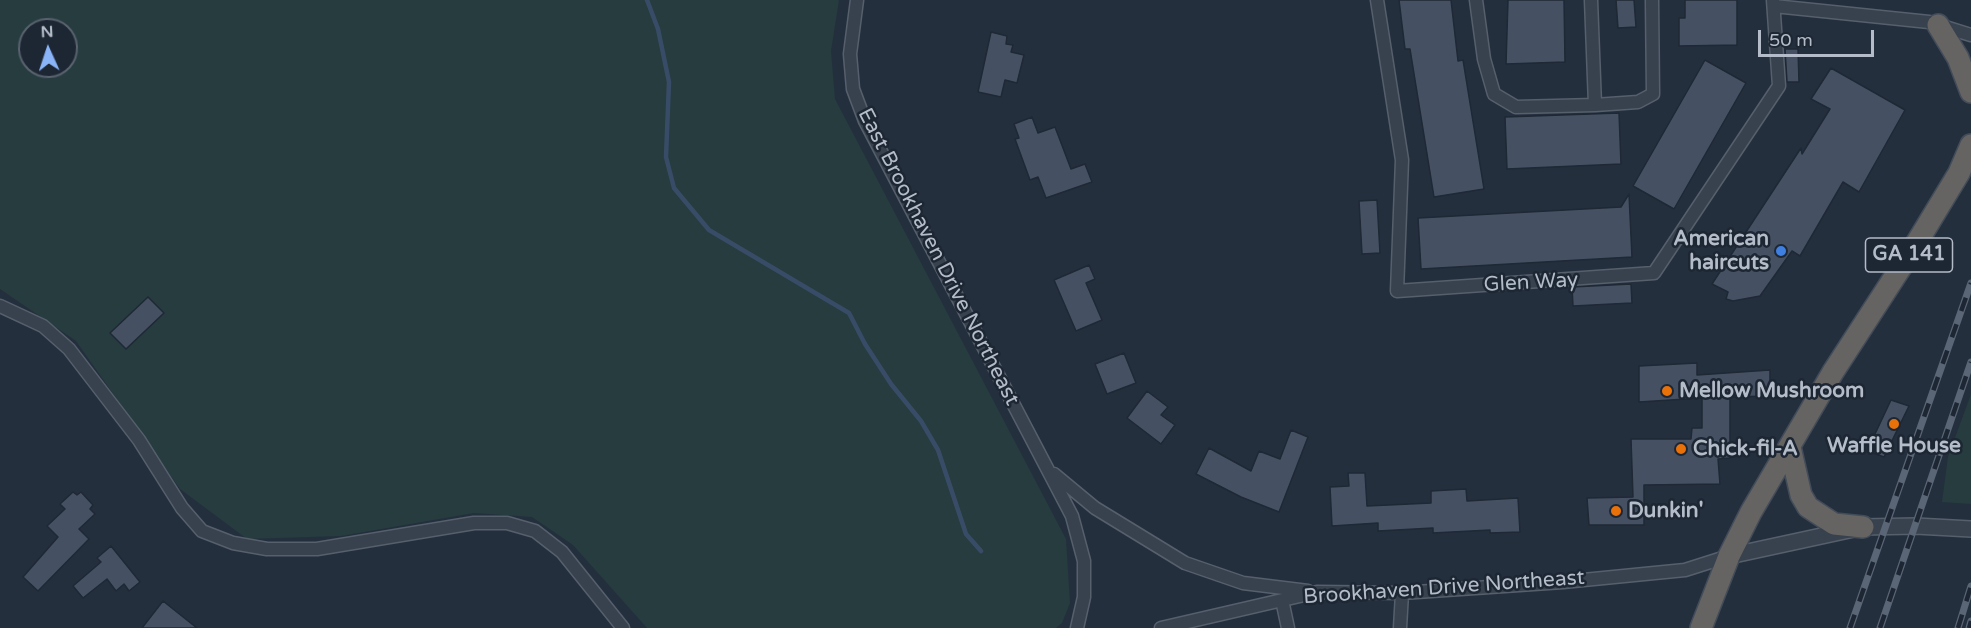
<!DOCTYPE html>
<html>
<head>
<meta charset="utf-8">
<style>
	body { margin:0 }
	#map { position:relative; width:1971px; height:628px; overflow:hidden; background:#242f3e; font-family:"Varela Round",sans-serif }
	canvas { display:block }
	.north { position:absolute; left:18px; top:18px; width:60px; height:60px; box-sizing:border-box; background:#1d2633; border:2px solid #59626f; border-radius:50%; rotate:357deg; font-size:16px; font-weight:700; line-height:24px; text-align:center; color:#b4bcc9 }
	.north::after { content:''; display:block; margin:auto; width:21px; height:27px; background:#8ab4f8; clip-path:polygon(50% 0,100% 100%,50% 72%,0 100%) }
	.scale { position:absolute; left:1758px; top:30px; width:116px; height:27px; box-sizing:border-box; border:3px solid #b4bcc9; border-top:0; padding-left:8px; font-size:18px; line-height:21px; white-space:nowrap; color:#b4bcc9; -webkit-text-stroke:4px #1d2633; paint-order:stroke }
</style>
</head>
<body>
<div id="map">
<canvas width="1971" height="628"></canvas>
<div class="north">N</div>
<div class="scale">50 m</div>
</div>
<script>
const context = document.querySelector('canvas').getContext('2d');
context.lineJoin = 'round';
function paint(path, color) { context.fillStyle = color; context.fill(path, 'evenodd'); }
const poly = rows => new Path2D(rows.map(r => 'M' + r).join(''));
function stroke(path, color, width, dash) { context.strokeStyle = color; context.lineWidth = width; context.lineCap = dash ? 'butt' : 'round'; context.setLineDash(dash || []); context.stroke(path); }
function drawText(font, color, halo, rows, align = 'center') {
  context.font = font + ' "Varela Round",sans-serif'; context.lineWidth = 5; context.setLineDash([]); context.textBaseline = 'middle'; context.strokeStyle = halo; context.fillStyle = color; for (const [text, x, y, turn = 0] of rows) {
    context.save(); context.translate(x, y); context.rotate((+turn || 0) * Math.PI / 180); context.textAlign = isNaN(turn) ? turn : align; if (halo) context.strokeText(text, 0, 0); context.fillText(text, 0, 0); context.restore();
  }
}
paint(poly([
	[0,0,839,0,831,51,835,99,1066,539,1070,603,1062,623,1056,628,647,628,573,545,532,517,474,513,341,536,247,539,180,489,76,341,0,289],
	[30,30,66,30,66,66,30,66],
	[1971,394,1971,504,1942,502,1948,457]
]), '#263c3f');
stroke(poly([
	[647,0,658,29,669,82,666,157,674,188,709,230,849,313,865,344,891,384,921,421,938,450,966,534,981,551]
]), '#394c67', 4.5);
const building = poly([
	[1399,0,1451,0,1458,61,1463,60,1484,189,1434,197,1410,49,1405,49,1399,0],
	[1508,0,1564,0,1565,62,1506,64,1508,0],
	[1616,0,1634,0,1636,27,1618,28,1616,0],
	[1685,0,1737,0,1737,45,1679,46,1679,18,1685,18,1685,0],
	[991,32,1007,36,1006,44,1013,45,1011,52,1024,55,1017,83,1005,80,1001,97,978,92,991,32],
	[1785,49,1798,49,1799,82,1787,82,1785,49],
	[1705,60,1746,83,1674,209,1633,186,1705,60],
	[1831,68,1905,110,1859,192,1843,182,1800,256,1792,251,1760,296,1733,301,1726,299,1728,292,1712,284,1801,148,1802,154,1830,109,1811,99,1831,68],
	[1619,113,1621,164,1507,169,1505,117,1619,113],
	[1032,117,1038,133,1055,127,1071,169,1085,164,1092,182,1046,198,1038,177,1030,180,1015,139,1019,138,1014,124,1032,117],
	[1629,194,1632,257,1421,269,1418,218,1621,207,1629,194],
	[1377,200,1380,253,1362,254,1359,201,1377,200],
	[1089,265,1095,279,1086,283,1102,320,1076,331,1054,280,1089,265],
	[1631,284,1632,303,1573,306,1572,287,1631,284],
	[148,297,164,313,126,349,110,333,148,297],
	[1124,353,1136,383,1107,394,1095,364,1124,353],
	[1697,363,1697,375,1770,370,1770,396,1730,397,1730,458,1718,459,1720,484,1644,485,1644,525,1589,525,1587,498,1633,497,1631,439,1691,439,1692,428,1702,428,1702,398,1639,402,1639,366,1697,363],
	[1147,391,1168,407,1161,415,1175,425,1161,444,1127,418,1147,391],
	[1891,400,1909,406,1884,457,1867,451,1891,400],
	[1291,430,1308,437,1279,512,1241,497,1196,474,1209,448,1251,471,1259,451,1280,459,1291,430],
	[1348,473,1365,473,1367,506,1431,503,1431,491,1466,489,1467,501,1518,498,1520,532,1490,533,1490,530,1433,533,1433,528,1378,531,1378,523,1332,526,1330,487,1349,486,1348,473],
	[73,492,77,495,81,492,93,505,90,509,95,514,79,529,89,539,38,591,23,577,58,537,47,526,65,509,60,504,73,492],
	[111,546,140,582,129,591,124,584,116,591,107,579,83,598,73,586,101,562,97,558,111,546],
	[163,601,197,628,142,628,163,601]
]);
paint(building, '#455162');
stroke(building, '#1f2835', 1.5);
const minor = poly([
	[857,0,850,54,853,89,865,121,1072,516,1084,561,1084,597,1077,628],
	[1377,0,1402,160,1397,291,1654,273,1779,86,1773,0],
	[1476,0,1484,59,1494,94,1516,107,1595,105],
	[1591,0,1595,105,1638,102,1653,94,1652,0],
	[1774,6,1929,22,1971,35],
	[0,306,43,326,69,349,139,440,182,508,202,531,233,543,267,549,317,549,474,523,507,523,535,531,562,552,623,628],
	[1054,474,1095,508,1185,563,1243,583,1308,591],
	[1282,600,1288,628],
	[1161,628,1317,592,1402,593,1563,582,1685,570,1729,556],
	[1400,628,1402,593]
]);
const tertiary = poly([
	[1729,556,1863,527,1916,526,1971,529]
]);
const trunk = poly([
	[1938,25,1958,58,1971,92],
	[1790,447,1801,495,1808,507,1834,524,1863,527],
	[1701,628,1729,556,1751,512,1833,372,1916,244,1959,173,1971,145]
]);
stroke(minor, '#565f6c', 15);
stroke(tertiary, '#565f6c', 18);
stroke(trunk, '#434c59', 24);
stroke(minor, '#38414e', 12);
stroke(tertiary, '#38414e', 15);
stroke(trunk, '#656462', 21);
const rail = poly([
	[1850,628,1971,283],
	[1880,628,1971,362],
	[1958,628,1971,586],
	[1969,628,1971,621]
]);
stroke(rail, '#5a6575', 7);
stroke(rail, '#1d2633', 4.5, [14]);
for (const [x, y, r, color] of [
	[1781,251,6,"#3f7fe0"],
	[1667,391,6,"#e8710a"],
	[1894,424,6,"#e8710a"],
	[1681,449,6,"#e8710a"],
	[1616,511,6,"#e8710a"]
]) { const dot = new Path2D(); dot.arc(x, y, r, 0, 2 * Math.PI); context.fillStyle = color; context.fill(dot); stroke(dot, '#1d2633', 2); }
for (const [x, y, w] of [
	[1909,255,87]
]) { const box = new Path2D(); box.roundRect(x - w / 2, y - 17, w, 34, 4.5); context.fillStyle = '#1d2633'; context.fill(box); stroke(box, '#b4bcc9', 1.5); }
drawText('bold 20px', '#b4bcc9', null, [
	["GA 141",1909,255]
]);
drawText('bold 21px', '#b4bcc9', '#1d2633', [
	["American",1769,239,"right"],
	["haircuts",1769,263,"right"],
	["Mellow Mushroom",1679,391],
	["Waffle House",1894,446,"center"],
	["Chick-fil-A",1693,449],
	["Dunkin'",1628,511]
], 'left');
drawText('21px', '#b4bcc9', '#1d2633', [
	["East Brookhaven Drive Northeast",938,257,63],
	["Glen Way",1531,283,-3],
	["Brookhaven Drive Northeast",1444,588,-4]
]);
</script>
</body>
</html>
